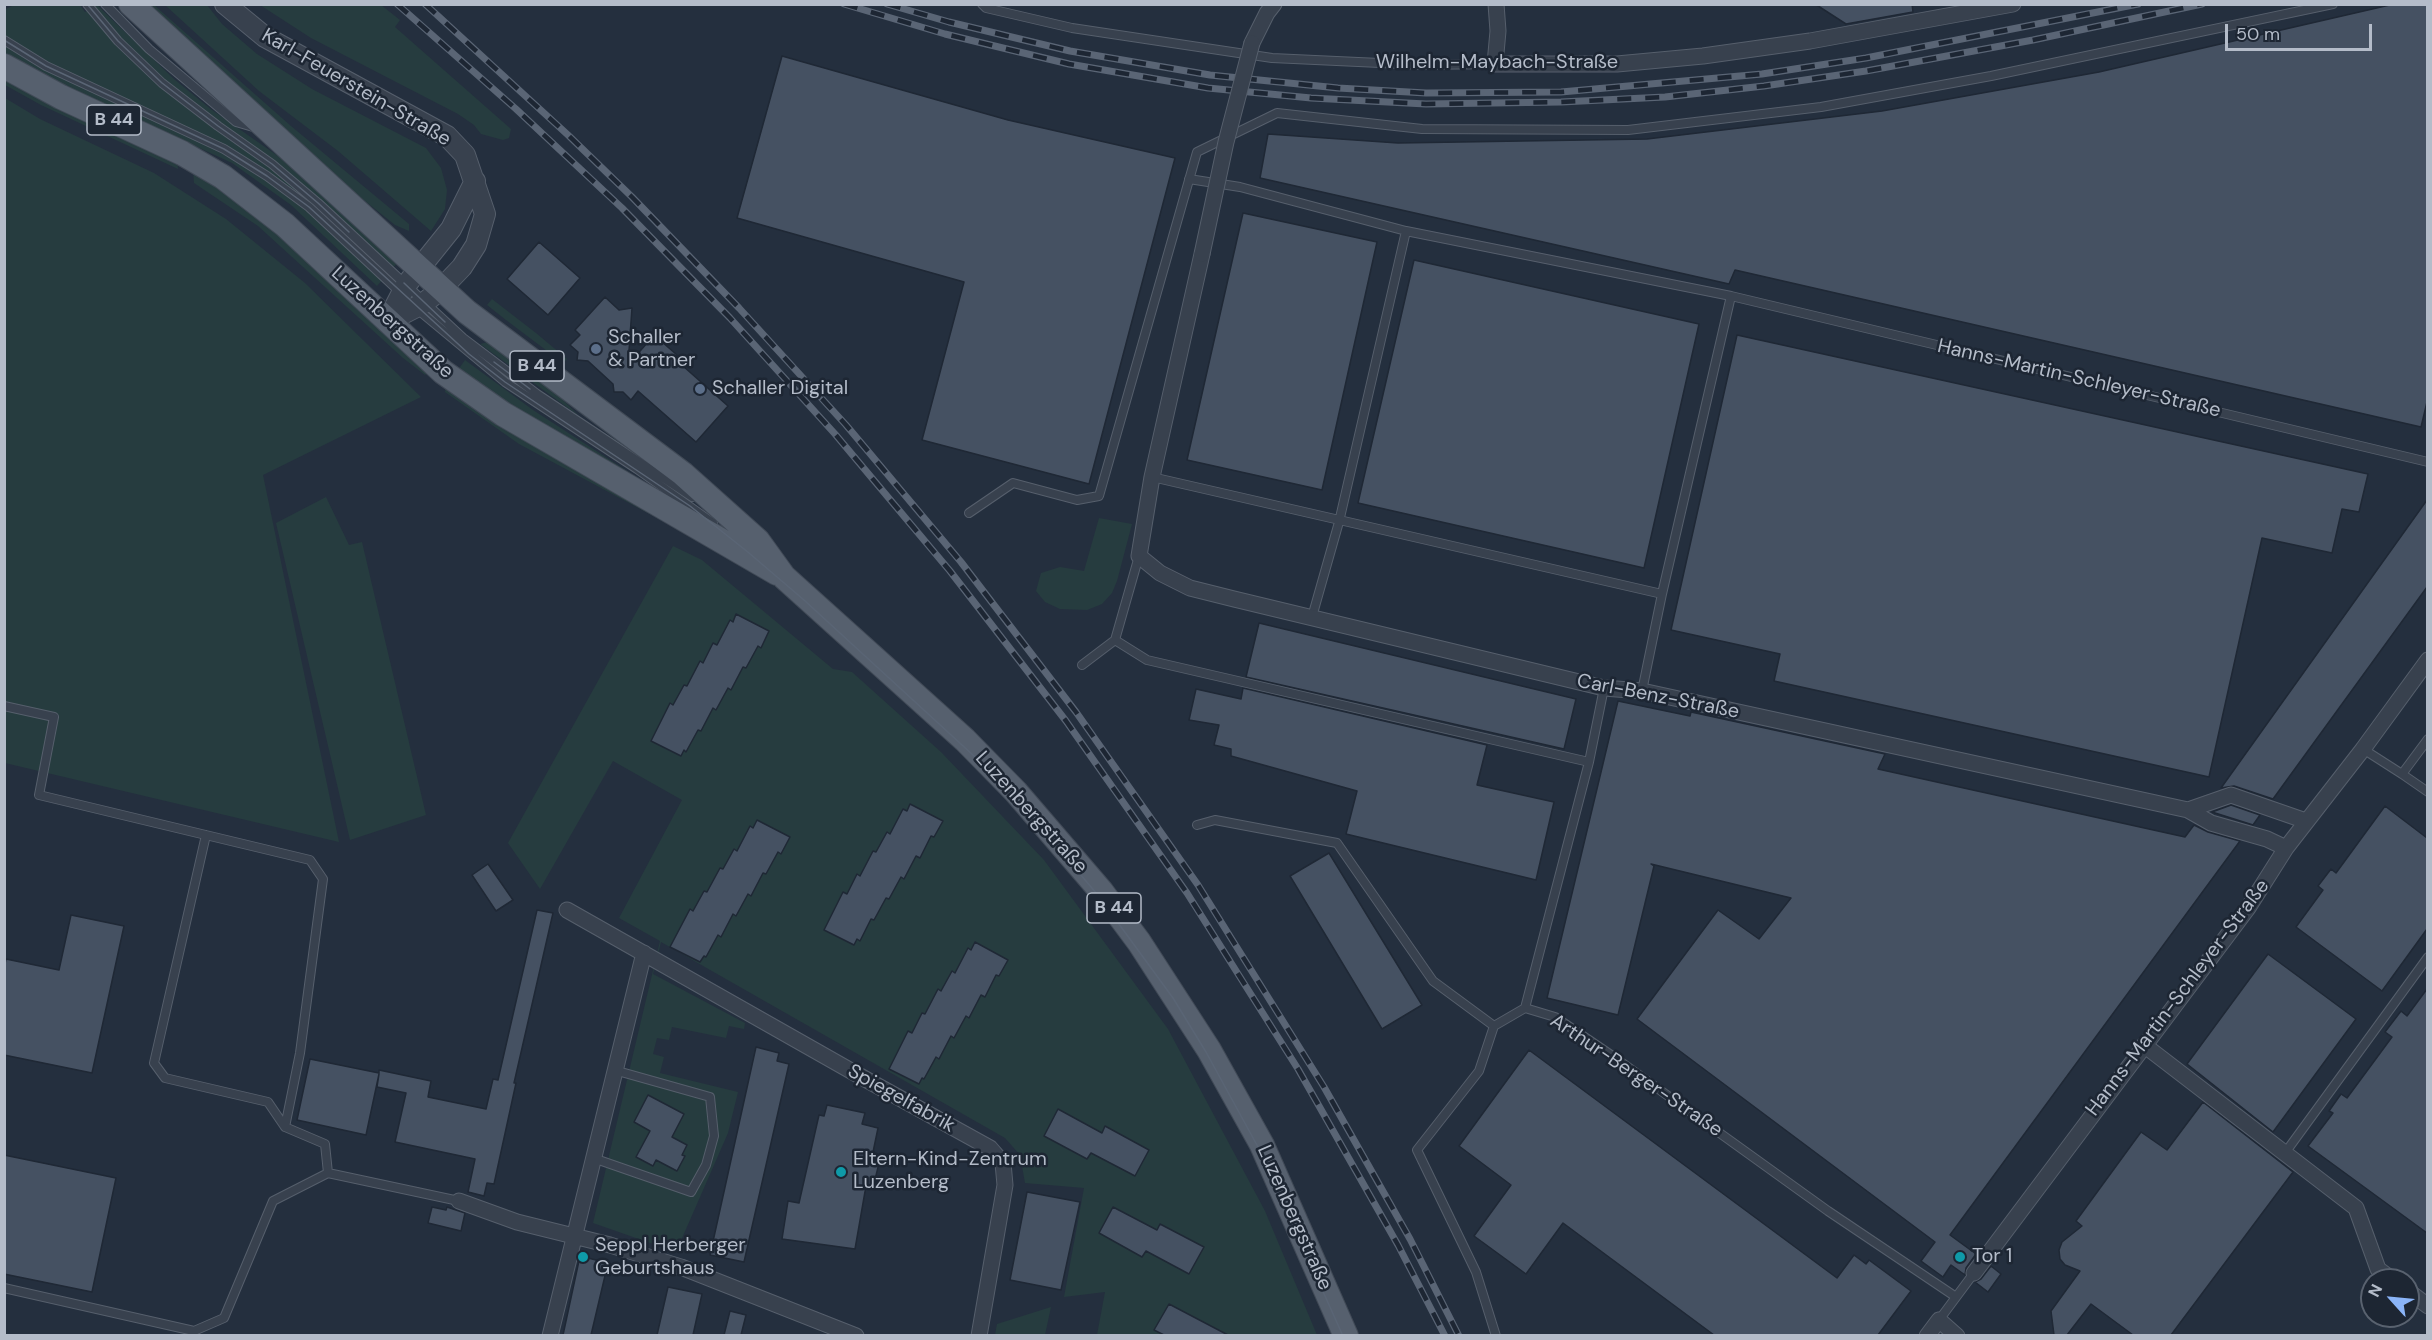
<!DOCTYPE html>
<html>
<head>
<meta charset="utf-8">
<style>
	body { margin:0 }
	#map { position:relative; width:2432px; height:1340px; overflow:hidden; background:#242f3e; font-family:"DM Sans",sans-serif }
	canvas { display:block }
	.frame { position:absolute; inset:0; border:6px solid #b4bcc9; pointer-events:none }
	.north { position:absolute; left:2360px; top:1268px; width:60px; height:60px; box-sizing:border-box; background:#1d2633; border:2px solid #59626f; border-radius:50%; rotate:297deg; font-size:16px; font-weight:700; line-height:24px; text-align:center; color:#b4bcc9 }
	.north::after { content:''; display:block; margin:auto; width:21px; height:27px; background:#8ab4f8; clip-path:polygon(50% 0,100% 100%,50% 72%,0 100%) }
	.scale { position:absolute; left:2225px; top:24px; width:147px; height:27px; box-sizing:border-box; border:3px solid #b4bcc9; border-top:0; padding-left:8px; font-size:18px; line-height:21px; white-space:nowrap; color:#b4bcc9; -webkit-text-stroke:4px #1d2633; paint-order:stroke }
</style>
</head>
<body>
<div id="map">
<canvas width="2432" height="1340"></canvas>
<div class="frame"></div>
<div class="north">N</div>
<div class="scale">50 m</div>
</div>
<script>
const context = document.querySelector('canvas').getContext('2d');
context.lineJoin = 'round';
function paint(path, color) { context.fillStyle = color; context.fill(path, 'evenodd'); }
const poly = rows => new Path2D(rows.map(r => 'M' + r).join(''));
function stroke(path, color, width, dash) { context.strokeStyle = color; context.lineWidth = width; context.lineCap = dash ? 'butt' : 'round'; context.setLineDash(dash || []); context.stroke(path); }
function drawText(font, color, halo, rows, align = 'center') {
  context.font = font + ' "DM Sans",sans-serif'; context.lineWidth = 5; context.setLineDash([]); context.textBaseline = 'middle'; context.strokeStyle = halo; context.fillStyle = color; for (const [text, x, y, turn = 0] of rows) {
    context.save(); context.translate(x, y); context.rotate((+turn || 0) * Math.PI / 180); context.textAlign = isNaN(turn) ? turn : align; if (halo) context.strokeText(text, 0, 0); context.fillText(text, 0, 0); context.restore();
  }
}
paint(poly([
	[79,4,85,12,97,5,174,79,212,110,288,163,399,261,377,286,291,205,232,163,65,86,5,53,4,10,14,5],
	[145,5,154,5,291,126,409,224,409,231,395,225,330,173],
	[165,5,207,5,222,24,257,54,312,89,426,148,441,168,447,190,445,209,431,231,338,151,259,91],
	[260,5,381,5,400,20,395,27,511,129,509,138,503,140,481,134,474,125,458,114,311,38],
	[4,77,177,160,178,169,41,105,5,85],
	[5,98,40,119,154,173,226,219,305,283,421,397,263,475,339,842,5,763],
	[193,170,263,219,429,371,425,375,403,358,258,226,194,183],
	[492,299,536,333,567,359,563,363,506,320,487,305],
	[488,342,556,393,579,416,480,344],
	[465,360,533,410,672,500,528,419,458,370],
	[446,386,713,548,519,444,445,392],
	[326,497,349,545,362,542,426,815,350,840,276,523],
	[1099,518,1132,524,1117,581,1112,593,1102,604,1087,610,1060,609,1045,602,1036,591,1041,573,1060,567,1084,571],
	[673,546,702,560,833,669,852,672,941,752,1044,860,1168,1029,1265,1211,1317,1335,1097,1335,1105,1292,1064,1297,1084,1188,1025,1183,1020,1155,1005,1138,661,942,653,974,745,1023,744,1029,729,1026,726,1038,672,1027,669,1040,657,1038,653,1054,664,1057,660,1073,738,1092,728,1133,676,1252,593,1223,660,941,619,918,682,800,613,761,540,889,508,843],
	[1051,1307,1045,1335,995,1335,997,1324]
]), '#263c3f');
const building = poly([
	[1815,4,1912,4,1913,12,1846,24,1815,4],
	[2394,4,2427,4,2427,402,2421,427,1735,270,1729,284,1260,178,1268,134,1398,143,1647,139,1882,111,2099,72,2394,4],
	[782,56,1008,120,1175,158,1089,484,922,440,964,282,737,218,782,56],
	[1243,213,1377,242,1322,490,1187,460,1243,213],
	[539,242,580,278,548,315,507,279,539,242],
	[1414,260,1699,324,1644,568,1358,503,1414,260],
	[605,297,619,310,632,308,628,365,654,335,677,355,674,358,728,406,696,442,638,391,631,400,623,392,614,392,613,384,588,361,577,360,578,352,570,345,580,335,575,330,605,297],
	[1737,335,2368,474,2359,512,2342,509,2332,553,2262,538,2209,777,1774,681,1780,654,1671,630,1737,335],
	[2427,500,2427,587,2273,799,2234,786,2221,788,2427,500],
	[736,614,769,631,761,648,758,646,746,668,743,667,731,690,728,688,716,710,713,708,701,731,698,730,686,752,684,750,681,756,651,741,670,703,673,705,684,685,687,686,700,661,703,663,713,643,717,645,730,620,733,622,736,614],
	[1259,623,1576,699,1564,749,1246,677,1259,623],
	[1243,688,1487,745,1477,785,1554,802,1536,880,1346,834,1357,791,1231,756,1231,749,1214,745,1219,725,1189,720,1196,689,1241,699,1243,688],
	[1618,701,1690,716,1691,712,1885,754,1878,769,2185,837,2194,825,2208,832,2240,841,1950,1235,1976,1254,1966,1268,1965,1275,1951,1265,1943,1277,1921,1261,1935,1242,1637,1019,1718,910,1759,939,1791,898,1651,864,1654,866,1618,1015,1547,998,1618,701],
	[910,804,943,821,934,837,931,836,920,858,916,856,904,879,901,877,889,899,886,898,874,920,871,919,860,941,857,939,854,945,824,930,843,892,847,894,857,874,860,876,873,851,876,852,887,832,890,834,903,809,907,811,910,804],
	[2231,805,2260,815,2253,825,2212,812,2231,805],
	[2385,806,2427,838,2427,929,2382,991,2296,927,2323,890,2318,886,2331,869,2336,873,2385,806],
	[757,820,790,837,781,854,778,852,766,874,763,873,751,896,748,894,736,916,733,914,721,937,718,935,706,957,704,956,700,962,670,947,690,909,693,911,704,891,707,892,720,868,723,869,734,849,737,851,750,826,753,828,757,820],
	[1329,853,1422,1005,1382,1029,1290,876,1329,853],
	[488,864,513,900,496,911,472,875,488,864],
	[537,910,553,913,514,1083,516,1083,494,1184,487,1183,484,1196,468,1192,475,1159,395,1142,406,1093,377,1087,379,1074,366,1135,297,1120,310,1059,379,1073,379,1070,431,1081,428,1097,486,1109,493,1079,498,1080,537,910],
	[71,915,124,926,92,1073,4,1055,4,968,6,959,59,970,71,915],
	[975,942,1008,960,999,976,996,975,985,997,981,995,969,1018,966,1016,954,1038,951,1036,939,1059,936,1057,924,1079,922,1078,919,1084,889,1069,908,1031,912,1033,922,1013,925,1014,938,989,941,991,952,971,955,973,968,948,971,950,975,942],
	[2268,954,2356,1019,2273,1132,2187,1064,2268,954],
	[2427,989,2427,1233,2308,1146,2333,1113,2329,1111,2341,1094,2347,1098,2392,1037,2385,1032,2401,1011,2407,1016,2427,989],
	[756,1047,779,1053,777,1061,789,1064,744,1262,710,1255,756,1047],
	[1529,1050,1837,1278,1854,1255,1866,1264,1869,1260,1911,1291,1878,1335,1714,1335,1563,1223,1526,1274,1474,1236,1511,1185,1459,1146,1529,1050],
	[648,1095,684,1114,672,1137,687,1145,682,1155,685,1156,677,1171,656,1160,653,1166,636,1157,650,1131,634,1122,648,1095],
	[2203,1102,2293,1172,2171,1335,2133,1335,2091,1304,2067,1335,2054,1335,2051,1311,2080,1271,2065,1265,2060,1259,2059,1250,2062,1242,2082,1226,2076,1221,2141,1132,2167,1150,2203,1102],
	[827,1105,865,1113,862,1124,878,1128,872,1157,880,1159,873,1188,866,1186,855,1249,782,1239,788,1201,799,1203,819,1115,824,1116,827,1105],
	[1058,1109,1102,1133,1105,1126,1149,1150,1135,1176,1091,1153,1087,1159,1044,1136,1058,1109],
	[4,1155,116,1178,92,1292,4,1274,4,1155],
	[1027,1192,1080,1202,1061,1290,1010,1280,1027,1192],
	[432,1207,446,1210,447,1207,465,1213,461,1231,428,1223,432,1207],
	[1113,1207,1157,1230,1160,1224,1204,1247,1189,1274,1146,1251,1142,1257,1099,1233,1113,1207],
	[580,1256,608,1263,591,1335,563,1335,580,1256],
	[1991,1266,2001,1274,1988,1292,1975,1282,1981,1279,1991,1266],
	[668,1287,702,1294,693,1335,657,1335,668,1287],
	[1169,1304,1228,1335,1164,1335,1154,1330,1169,1304],
	[730,1311,746,1315,741,1335,724,1335,730,1311]
]);
paint(building, '#455162');
stroke(building, '#1f2835', 1.5);
const service = poly([
	[87,4,118,41,162,83,218,126,272,164,318,203,463,338,537,394,692,497],
	[105,4,149,49,236,122,253,127],
	[982,4,986,8,1072,28,1272,58,1423,65,1495,64],
	[4,40,46,66,224,149,267,176,309,207,400,292],
	[1189,179,1240,187,1406,231],
	[1731,296,2428,462],
	[417,309,505,382,637,469,713,523],
	[1152,477,1662,594],
	[969,513,1013,483,1077,500,1099,496,1197,152,1277,113,1422,129,1628,130,1821,107,1991,76,2333,4],
	[1312,617,1339,522,1406,231,1731,296,1662,594,1642,691],
	[1115,640,1147,660,1589,762],
	[1082,665,1115,640,1139,556],
	[1604,688,1589,762,1525,1008,1555,1017,1614,1057,1828,1211,1956,1297],
	[4,706,54,717,39,795,310,860,323,879,300,1053,285,1127,325,1144,328,1173],
	[2363,749,2402,774,2428,739],
	[2402,774,2428,792],
	[1197,825,1215,820,1337,843,1433,981,1494,1026],
	[206,835,154,1063,165,1078,268,1102,285,1127],
	[2285,1153,2428,957],
	[593,1158,691,1192,706,1165,714,1136,710,1097,614,1070],
	[4,1288,194,1331,224,1318,273,1201,328,1173,459,1201],
	[1939,1320,1974,1273],
	[1496,1336,1476,1272,1417,1150,1479,1071,1494,1026,1525,1008]
]);
const minor = poly([
	[1496,4,1498,31,1495,64,1617,64,1703,56,1810,41,2013,4],
	[1252,43,1267,13,1274,4],
	[1202,254,1152,477,1139,556,1160,573,1190,588,1234,599,1604,688,1642,691,2188,810,2211,823,2267,839,2286,848],
	[2188,810,2231,795,2306,821],
	[567,910,867,1080,990,1148,1003,1163,1005,1185,979,1336],
	[2144,1045,2356,1208,2378,1269,2393,1280],
	[459,1201,517,1222,610,1245,681,1267,856,1336],
	[1974,1273,2248,908,2286,848,2363,749,2428,660],
	[2408,1291,2428,1306],
	[550,1336,644,953],
	[1927,1336,1939,1320,1957,1336]
]);
const tertiary = poly([
	[225,4,265,37,447,136,465,155,485,214,476,245,462,267,441,289,424,303,387,322],
	[387,322,406,285,451,229,475,181]
]);
const primary = poly([
	[131,4,467,312,683,474,758,541,784,577,965,740,1016,792,1101,891,1139,942,1209,1050,1262,1145,1346,1336],
	[4,66,61,97,182,153,223,177,285,225,443,372,503,414,777,573]
]);
stroke(service, '#565f6c', 10);
stroke(minor, '#565f6c', 17);
stroke(tertiary, '#565f6c', 22);
stroke(primary, '#414a57', 26);
stroke(service, '#38414e', 8);
stroke(minor, '#38414e', 15);
stroke(tertiary, '#38414e', 20);
stroke(primary, '#56606e', 24);
stroke(poly([
	[87,4,118,41,162,83,218,126,272,164,318,203,349,232],
	[4,40,46,66,224,149,267,176,309,207,469,354,505,382,690,506,749,553,804,600,974,756,1011,793,1097,894,1173,998,1206,1052,1258,1147,1343,1336],
	[404,283,445,322],
	[494,362,530,389]
]), '#5a6575', 1.5);
const rail = poly([
	[397,4,516,109,622,208,730,318,835,434,950,571,1066,721,1187,893,1298,1069,1398,1245,1445,1336],
	[425,4,568,135,632,197,739,308,846,425,961,562,1076,712,1198,885,1324,1087,1410,1239,1459,1336],
	[844,4,945,34,1069,64,1208,88,1311,98,1426,104,1561,102,1665,97,1764,86,1866,71,2033,40,2202,4],
	[887,4,949,22,1070,51,1210,75,1338,88,1426,93,1561,92,1762,74,1866,58,2138,4]
]);
stroke(rail, '#5a6575', 7);
stroke(rail, '#1d2633', 4.5, [14]);
const minorBridge = poly([
	[1202,254,1226,142,1252,43]
]);
stroke(minorBridge, '#565f6c', 17, []);
stroke(minorBridge, '#38414e', 15);
for (const [x, y, r, color] of [
	[596,349,6,"#5c6f8a"],
	[700,389,6,"#5c6f8a"],
	[841,1172,6,"#0f9aa8"],
	[583,1257,6,"#0f9aa8"],
	[1960,1257,6,"#0f9aa8"]
]) { const dot = new Path2D(); dot.arc(x, y, r, 0, 2 * Math.PI); context.fillStyle = color; context.fill(dot); stroke(dot, '#1d2633', 2); }
for (const [x, y, w] of [
	[114,120,54],
	[537,366,54],
	[1114,908,54]
]) { const box = new Path2D(); box.roundRect(x - w / 2, y - 15, w, 30, 4.5); context.fillStyle = '#1d2633'; context.fill(box); stroke(box, '#b4bcc9', 1.5); }
drawText('bold 18px', '#b4bcc9', null, [
	["B 44",114,120],
	["B 44",537,366],
	["B 44",1114,908]
]);
drawText('20px', '#b4bcc9', '#1d2633', [
	["Wilhelm-Maybach-Straße",1497,63],
	["Karl-Feuerstein-Straße",356,88,30],
	["Luzenbergstraße",392,323,42],
	["Hanns-Martin-Schleyer-Straße",2079,379,13],
	["Carl-Benz-Straße",1658,697,11],
	["Luzenbergstraße",1031,813,48],
	["Hanns-Martin-Schleyer-Straße",2178,998,-53],
	["Arthur-Berger-Straße",1636,1076,34],
	["Spiegelfabrik",901,1099,29],
	["Luzenbergstraße",1294,1218,66]
]);
drawText('20px', '#b4bcc9', '#1d2633', [
	["Schaller",608,338],
	["& Partner",608,361],
	["Schaller Digital",712,389],
	["Eltern-Kind-Zentrum",853,1160],
	["Luzenberg",853,1183],
	["Seppl Herberger",595,1246],
	["Geburtshaus",595,1269],
	["Tor 1",1972,1257]
], 'left');
</script>
</body>
</html>
